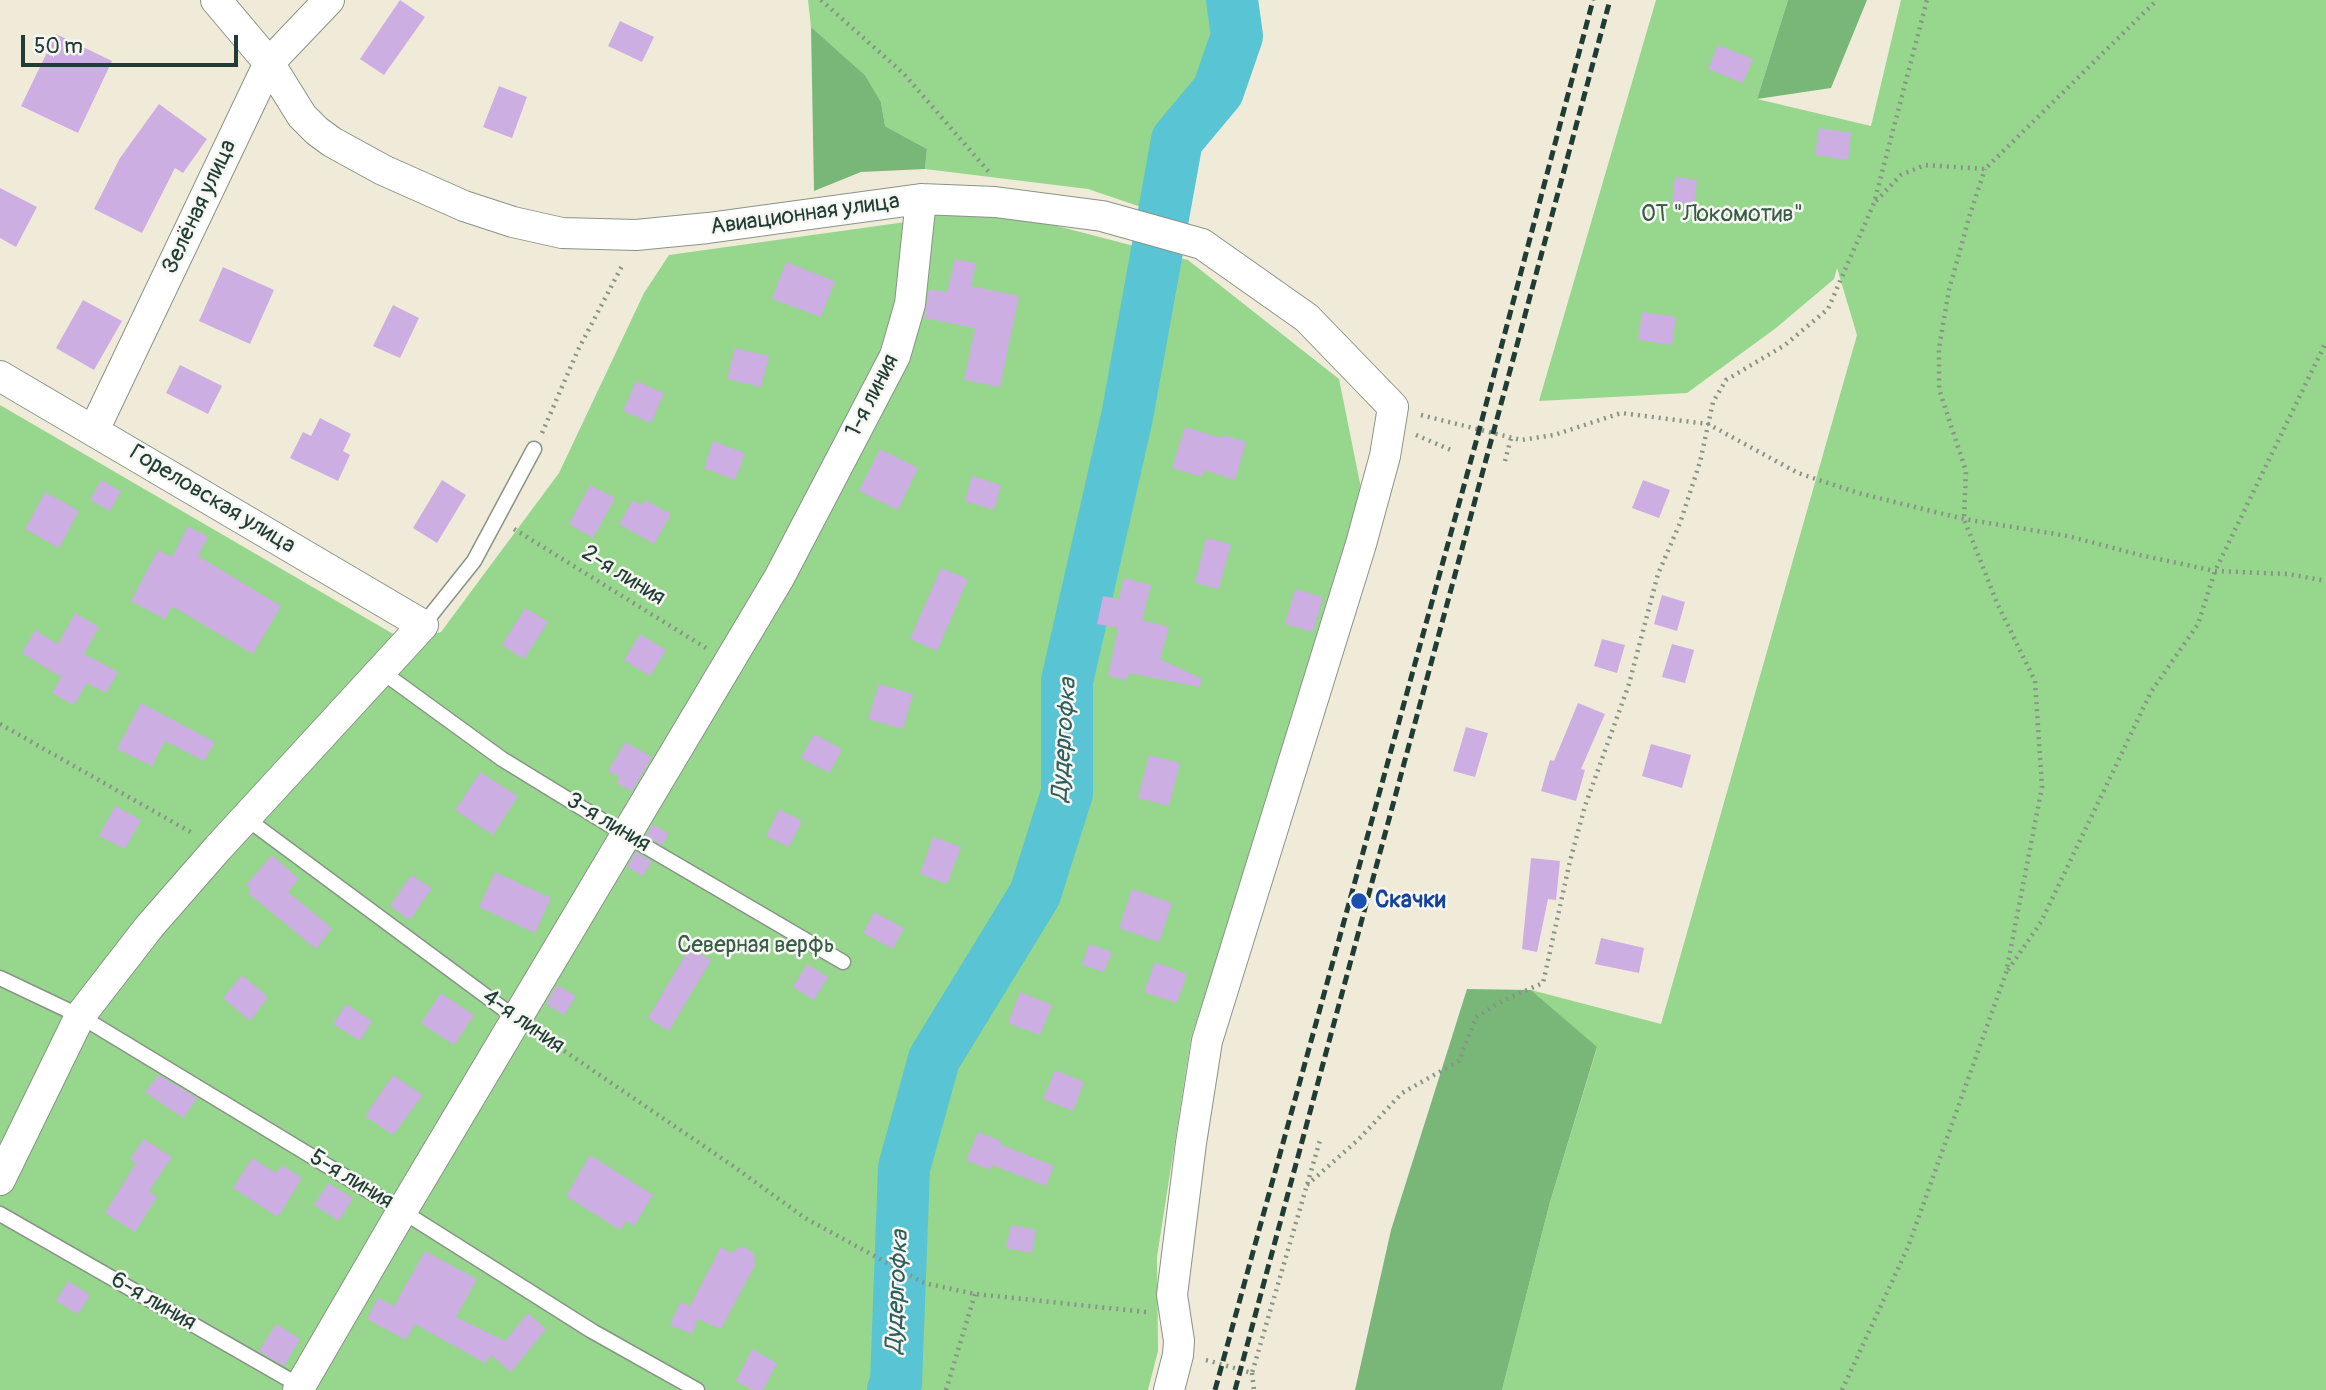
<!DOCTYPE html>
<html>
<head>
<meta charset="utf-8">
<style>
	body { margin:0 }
	#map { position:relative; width:2326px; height:1390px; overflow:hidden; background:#f0ebd9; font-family:Pangolin,sans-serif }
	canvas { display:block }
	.scale { position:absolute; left:21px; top:35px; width:217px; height:32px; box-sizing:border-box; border:4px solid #1f3d34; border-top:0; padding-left:9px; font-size:21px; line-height:24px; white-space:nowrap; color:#1f3d34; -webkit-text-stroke:5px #f6f6f2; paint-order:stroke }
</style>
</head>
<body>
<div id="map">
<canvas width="2326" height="1390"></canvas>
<div class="scale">50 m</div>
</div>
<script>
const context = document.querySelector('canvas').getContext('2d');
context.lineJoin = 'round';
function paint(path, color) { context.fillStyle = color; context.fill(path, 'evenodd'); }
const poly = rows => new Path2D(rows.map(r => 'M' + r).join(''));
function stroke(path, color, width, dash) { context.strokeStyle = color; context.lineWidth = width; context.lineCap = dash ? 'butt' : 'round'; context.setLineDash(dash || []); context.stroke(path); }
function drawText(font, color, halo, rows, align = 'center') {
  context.font = font + ' Pangolin,sans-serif'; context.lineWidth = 5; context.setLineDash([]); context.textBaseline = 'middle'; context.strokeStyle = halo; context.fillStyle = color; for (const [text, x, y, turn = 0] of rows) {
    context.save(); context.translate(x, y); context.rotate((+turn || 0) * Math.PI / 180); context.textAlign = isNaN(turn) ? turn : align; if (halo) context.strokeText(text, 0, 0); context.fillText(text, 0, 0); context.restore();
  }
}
paint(poly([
	[808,0,1218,0,1223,17,1223,41,1208,73,1191,88,1167,123,1158,147,1147,209,1088,189,925,169,927,149,885,126,881,102,865,75,811,27],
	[1656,0,1788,0,1757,99,1871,126,1901,0,2326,0,2326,1390,1502,1390,1550,1202,1597,1048,1531,990,1661,1024,1857,335,1837,268,1834,279,1776,328,1687,393,1539,401],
	[944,209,1038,221,1188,260,1339,379,1364,503,1191,1038,1157,1257,1158,1351,1148,1390,0,1390,0,405,407,642,441,632,559,473,644,293,669,255,920,220]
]), '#96d68d');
paint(poly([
	[1788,0,1867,0,1831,88,1757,99],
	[811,27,865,75,881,102,885,126,927,149,925,169,861,172,814,191],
	[1467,989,1531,990,1597,1047,1550,1202,1502,1390,1355,1390,1391,1230]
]), '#78b778');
stroke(poly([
	[893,1390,896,1383,904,1168,934,1059,1035,894,1067,793,1067,681,1127,417,1177,140,1218,91,1237,36,1232,0]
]), '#59c4d4', 52);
paint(poly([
	[400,0,425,17,384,75,360,59],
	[620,21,654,37,642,62,608,46],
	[56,34,112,61,78,133,21,106],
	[1718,45,1753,59,1743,83,1708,69],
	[499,86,527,97,512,138,483,127],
	[159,104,207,139,183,173,175,168,142,233,94,209,120,158],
	[1819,128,1851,133,1848,160,1815,155],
	[1675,177,1697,180,1694,204,1672,201],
	[0,188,37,207,16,247,0,238],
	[955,259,976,263,971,286,1019,296,1000,387,964,380,975,328,924,318,929,289,947,292],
	[786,262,835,281,821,317,772,299],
	[223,267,274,290,250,344,199,321],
	[83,300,122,321,94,370,56,348],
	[393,305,419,318,400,358,373,346],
	[1642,312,1676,317,1672,345,1638,340],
	[735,348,769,356,761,387,727,379],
	[180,365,222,386,208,414,166,393],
	[636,381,664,393,651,423,623,411],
	[320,418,351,434,343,451,350,455,338,481,290,458,303,432,311,436],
	[1185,427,1221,438,1223,435,1246,442,1235,480,1204,470,1202,477,1172,468],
	[713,441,745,453,735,480,704,468],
	[880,449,918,468,898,510,859,491],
	[972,476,1001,485,994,510,965,501],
	[101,480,121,491,110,511,90,500],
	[442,480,466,495,437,543,413,528],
	[1643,480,1670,490,1659,518,1632,508],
	[590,485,615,498,593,538,569,524],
	[45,492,79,511,59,548,25,529],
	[633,500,642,505,645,500,671,514,654,544,619,524],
	[188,526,208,537,198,556,281,606,253,654,172,606,165,619,131,601,158,550,172,557],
	[1206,538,1231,544,1219,589,1195,583],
	[941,568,968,579,937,651,910,639],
	[1124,578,1151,585,1142,620,1169,627,1160,659,1202,679,1199,687,1129,673,1127,680,1108,676,1118,628,1097,624,1103,596,1119,599],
	[1295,589,1323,597,1313,632,1285,624],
	[1662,595,1685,602,1677,631,1654,624],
	[525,608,548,622,524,659,502,645],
	[75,613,99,627,84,654,118,672,106,693,87,683,74,705,52,693,61,677,22,653,35,630,58,644],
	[640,634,666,650,650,676,624,660],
	[1602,639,1625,645,1617,673,1594,666],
	[1672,644,1694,650,1685,683,1662,677],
	[879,684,913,694,903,729,868,719],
	[141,703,215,742,204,761,165,741,152,766,117,749],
	[1578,703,1605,714,1581,769,1585,770,1576,801,1541,791,1550,760,1554,761],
	[1466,727,1488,733,1475,777,1453,771],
	[814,734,842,749,830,773,801,758],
	[625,742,652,757,632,791,616,783,620,777,608,771],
	[1651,744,1691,755,1682,788,1642,776],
	[1149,755,1180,763,1169,806,1138,798],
	[480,772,518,796,493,835,455,810],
	[115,806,141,820,125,849,99,836],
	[779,809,802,821,789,847,766,836],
	[653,824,669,834,662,845,646,836],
	[933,837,961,847,947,884,920,874],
	[636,852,652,862,643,876,627,867],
	[272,855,299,879,288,892,332,928,316,949,248,893,251,890,246,885],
	[1531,858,1560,861,1556,900,1548,899,1537,952,1522,949],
	[495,872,551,898,535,933,479,907],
	[411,875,432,888,410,920,390,906],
	[1132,889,1172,903,1159,942,1119,928],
	[874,912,904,928,893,949,863,933],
	[1601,938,1644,948,1639,973,1595,964],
	[1089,944,1112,952,1104,972,1082,965],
	[690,947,711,960,669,1031,648,1018],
	[1155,962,1187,974,1177,1003,1144,992],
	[807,964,828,977,814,1000,793,987],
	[242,975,268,997,250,1021,223,998],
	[557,985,576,996,564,1015,546,1004],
	[1020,992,1052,1005,1040,1035,1008,1023],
	[441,993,474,1015,454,1045,421,1023],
	[346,1004,372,1021,360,1041,333,1024],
	[1055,1070,1084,1082,1073,1111,1043,1099],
	[159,1075,197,1098,183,1118,145,1092],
	[393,1075,423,1095,393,1135,365,1116],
	[978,1132,1001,1141,1000,1144,1054,1166,1046,1186,992,1165,990,1170,966,1160],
	[144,1139,172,1157,149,1191,157,1197,135,1232,105,1213,136,1163,130,1159],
	[590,1155,653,1195,634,1226,626,1221,620,1230,566,1196],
	[252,1158,276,1173,282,1165,302,1178,278,1217,233,1188],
	[328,1183,353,1198,339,1221,314,1205],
	[1011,1225,1036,1230,1032,1253,1006,1248],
	[742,1246,754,1253,755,1265,721,1329,698,1319,692,1334,670,1325,680,1302,690,1306,721,1247,731,1253],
	[425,1251,477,1279,456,1317,505,1341,528,1313,546,1329,511,1372,491,1355,485,1363,415,1324,406,1340,367,1319,378,1298,394,1306],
	[68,1281,90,1295,78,1314,56,1301],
	[276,1324,300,1339,284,1366,259,1351],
	[752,1349,777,1363,763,1390,753,1390,736,1381]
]), '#ccaee2');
const service = poly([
	[423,625,474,561,534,449],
	[381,671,502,759,626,835,843,962],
	[247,819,517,1019],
	[0,978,80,1016,402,1211,592,1331,697,1390],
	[0,1214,302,1387]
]);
const minor = poly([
	[216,0,269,63,302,116,317,131,332,142,383,170,464,206,513,222,562,233,636,235,708,228,921,199,995,202,1102,216,1202,244,1307,318,1393,407,1385,456,1361,544,1207,1041,1191,1143,1172,1295,1179,1341,1178,1355,1169,1390],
	[0,376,423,625,218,848,149,927,80,1016,0,1180],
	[94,430,269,63,329,0],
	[298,1390,402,1211,779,578,895,356,910,304,921,199]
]);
stroke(service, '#889486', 17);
stroke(minor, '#889486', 32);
stroke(poly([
	[821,0,904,74,989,172],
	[1876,201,1901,175,1925,165,1985,169,2157,0],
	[1421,415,1521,440,1554,435,1621,413,1708,424,1798,473,1858,493,1964,519,2068,536,2140,555,2215,571,2288,574,2326,581],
	[542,433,578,350,623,264],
	[1416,435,1451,450],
	[1505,461,1511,438],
	[514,529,706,648],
	[0,724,194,834],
	[2008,970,2041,922,2151,692,2198,624,2215,571,2326,342],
	[541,1035,733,1166,805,1218,924,1283,975,1294,1146,1312],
	[1307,1185,1359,1139,1402,1093,1459,1061,1476,1017,1502,1001,1543,983,1570,861,1585,806,1629,684,1658,574,1680,523,1700,462,1713,402,1726,380,1785,345,1828,309,1874,203,1927,0],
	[1206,1360,1252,1373,1321,1137],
	[1252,1373,1254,1390],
	[946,1390,975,1294],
	[1842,1390,1908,1247,2006,973,2042,787,2035,681,1997,603,1964,519,1966,471,1939,389,1939,348,1949,290,1970,214,1985,169]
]), '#889486', 4.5, [2, 5]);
stroke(service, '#fff', 14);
stroke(minor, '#fff', 30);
stroke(poly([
	[1215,1390,1479,431,1593,0],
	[1235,1390,1610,0]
]), '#1f3d34', 5, [10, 5]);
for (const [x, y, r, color] of [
	[1359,901,9,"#1a4fb4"]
]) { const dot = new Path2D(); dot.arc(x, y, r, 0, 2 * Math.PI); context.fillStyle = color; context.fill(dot); stroke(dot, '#f6f6f2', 2.5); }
drawText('23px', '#1f3d34', '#f6f6f2', [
	["Зелёная улица",200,207,-65],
	["Авиационная улица",805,215,-8],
	["1-я линия",873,396,-63],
	["Гореловская улица",212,500,31],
	["2-я линия",623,576,32],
	["3-я линия",608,823,31],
	["4-я линия",523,1022,35],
	["5-я линия",351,1180,31],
	["6-я линия",153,1302,30]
]);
drawText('23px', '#375c46', '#f6f6f2', [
	["ОТ \"Локомотив\"",1722,215],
	["Северная верфь",756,946]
]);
drawText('bold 23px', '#164399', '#f6f6f2', [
	["Скачки",1375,901]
], 'left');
drawText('italic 24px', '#2e5f5c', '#f6f6f2', [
	["Дудергофка",1065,740,-86],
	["Дудергофка",898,1292,-87]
]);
</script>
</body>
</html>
